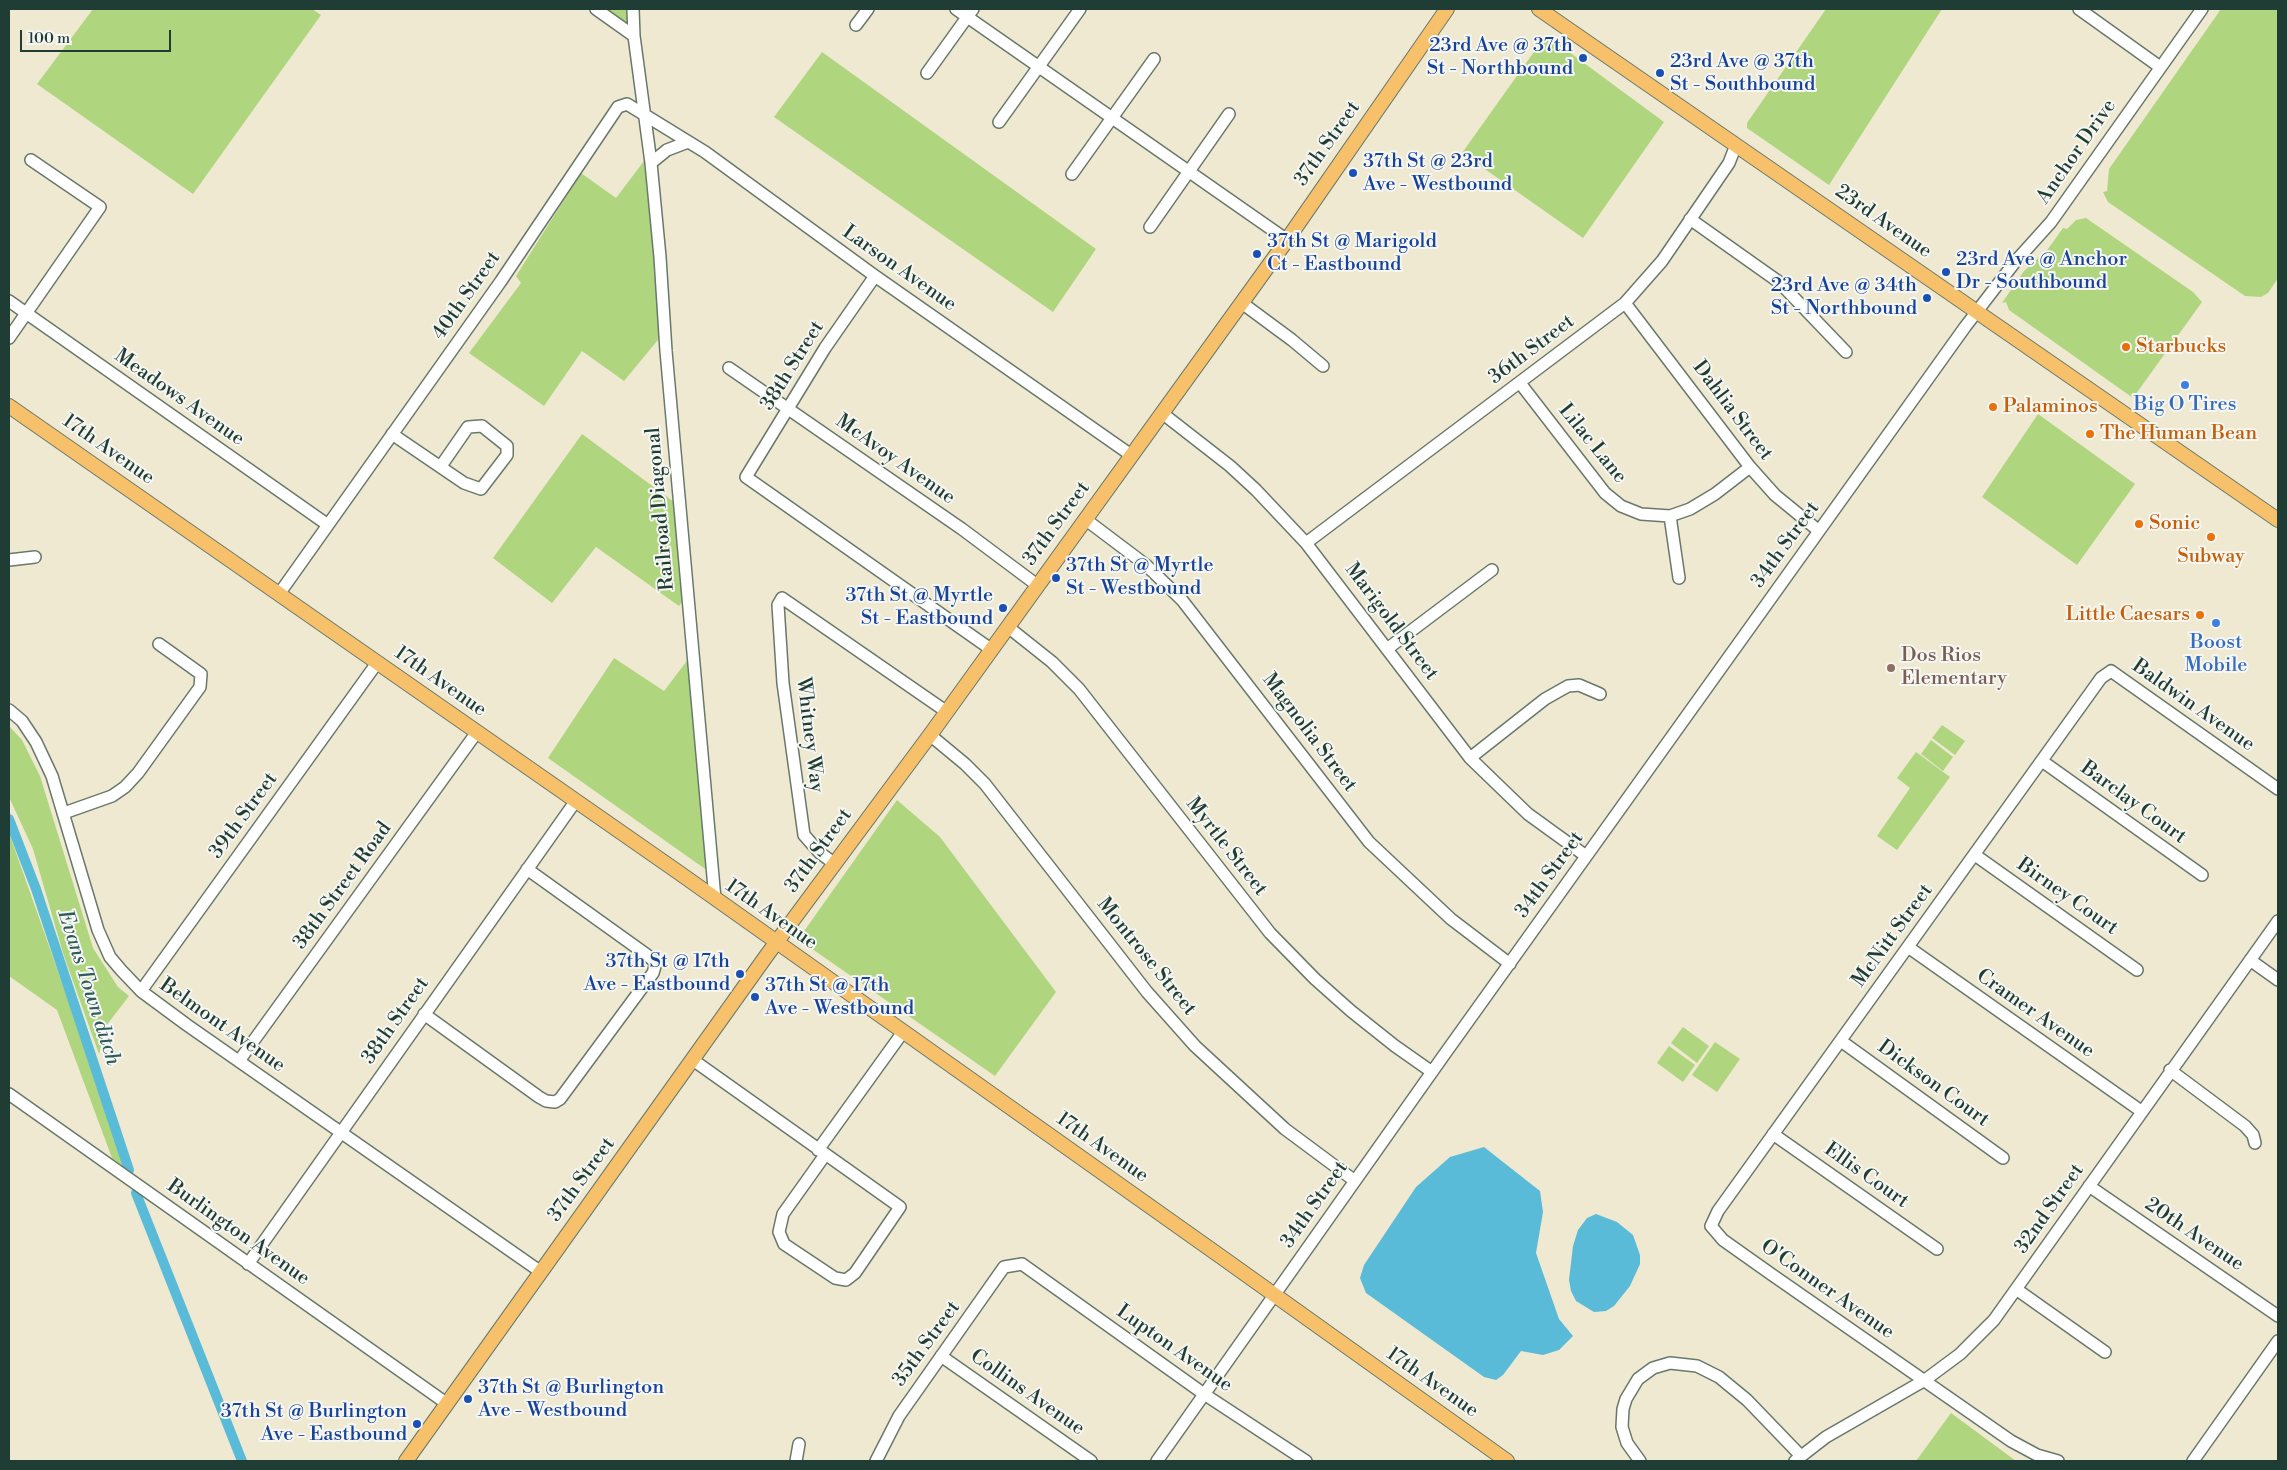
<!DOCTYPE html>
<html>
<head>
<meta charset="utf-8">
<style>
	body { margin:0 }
	#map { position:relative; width:2287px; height:1470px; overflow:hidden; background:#efe9d2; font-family:"Libre Bodoni",serif }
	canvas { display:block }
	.frame { position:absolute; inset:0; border:10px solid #1f3d34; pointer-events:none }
	.scale { position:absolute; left:20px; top:30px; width:151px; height:22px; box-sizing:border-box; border:2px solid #1f3d34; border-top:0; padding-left:6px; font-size:15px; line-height:18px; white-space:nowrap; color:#1f3d34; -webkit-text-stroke:4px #f6f6f2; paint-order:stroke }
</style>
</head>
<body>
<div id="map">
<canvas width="2287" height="1470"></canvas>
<div class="frame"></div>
<div class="scale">100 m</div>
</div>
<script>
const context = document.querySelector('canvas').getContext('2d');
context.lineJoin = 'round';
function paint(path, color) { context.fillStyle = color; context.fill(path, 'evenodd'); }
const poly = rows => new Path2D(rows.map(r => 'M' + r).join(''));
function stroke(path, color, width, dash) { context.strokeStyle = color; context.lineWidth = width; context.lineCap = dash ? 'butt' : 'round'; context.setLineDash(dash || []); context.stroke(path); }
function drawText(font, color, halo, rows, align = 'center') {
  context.font = font + ' "Libre Bodoni",serif'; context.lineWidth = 4; context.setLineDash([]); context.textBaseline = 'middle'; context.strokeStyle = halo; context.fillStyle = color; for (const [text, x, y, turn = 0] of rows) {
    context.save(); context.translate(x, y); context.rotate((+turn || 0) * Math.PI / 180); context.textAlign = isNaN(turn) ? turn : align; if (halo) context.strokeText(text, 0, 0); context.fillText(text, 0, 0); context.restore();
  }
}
paint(poly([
	[93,9,312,9,321,15,193,194,37,84],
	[604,9,628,9,630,29],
	[1826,9,1942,9,1829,185,1747,128,1747,123],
	[2221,9,2278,9,2278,278,2268,293,2261,297,2245,296,2108,202,2103,192,2107,191,2109,169],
	[1546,35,1664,122,1583,238,1462,153],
	[822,52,1096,249,1053,312,774,117],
	[644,161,662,335,624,381,582,351,544,406,469,353,521,283,516,276,581,173,616,198],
	[2086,218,2193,292,2202,302,2133,398,2009,310,2006,302,2002,303,2024,271,2048,249,2063,228,2067,229,2076,220],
	[2038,414,2135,484,2077,565,1982,497],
	[582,434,674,502,684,599,679,606,596,547,552,603,493,558],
	[614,658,664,691,689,658,708,871,548,758],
	[1942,725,1965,741,1955,755,1932,738],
	[9,726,22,740,40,776,93,948,118,987,129,996,106,1026,99,1054,63,953,33,849,9,797],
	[1931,740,1953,757,1943,771,1921,754],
	[1916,752,1950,777,1897,850,1877,836,1910,788,1897,778],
	[897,800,940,837,1056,992,995,1076,805,944,802,934],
	[9,833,78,1028,124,1167,112,1158,57,1010,9,976],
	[1683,1027,1709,1046,1697,1063,1671,1043],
	[1715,1042,1740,1059,1717,1092,1692,1075],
	[1669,1046,1695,1065,1683,1082,1657,1063],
	[1951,1413,2016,1461,1916,1461]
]), '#afd57f');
paint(poly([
	[1484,1147,1540,1191,1543,1212,1536,1253,1559,1319,1573,1336,1559,1350,1543,1355,1521,1351,1503,1375,1496,1380,1484,1377,1366,1293,1360,1278,1364,1265,1416,1187,1450,1157],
	[1596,1214,1617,1222,1633,1235,1640,1255,1640,1264,1630,1286,1614,1306,1606,1311,1594,1312,1576,1301,1571,1291,1569,1280,1573,1246,1578,1230,1587,1218]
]), '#5abbd9');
stroke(poly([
	[9,819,36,889,129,1170],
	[136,1193,242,1461]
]), '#5abbd9', 10);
const minor = poly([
	[596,9,634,36],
	[633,9,634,36,651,163,660,257,666,351,715,899],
	[956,9,1287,240],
	[2079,9,2160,67],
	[856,25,868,9],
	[927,73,973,9],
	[999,122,1080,9],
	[651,163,667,150,688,142],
	[1072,174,1154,59],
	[1690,219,1779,282,1846,352],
	[1150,227,1229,114],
	[875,276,825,348,746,477,992,650],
	[9,301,328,525],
	[1242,303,1292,340,1323,366],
	[1625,303,1750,467,1775,495,1819,531],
	[9,338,100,207,31,160],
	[729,368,962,529,1037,585],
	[1520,383,1605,493,1621,506,1641,514,1670,516,1690,509,1715,494,1750,467],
	[1162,413,1230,466,1256,490,1306,543,1470,758,1528,814,1586,856],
	[392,434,464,483,481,489,507,455,507,446,482,426,468,427,441,466],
	[1670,516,1679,578],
	[1085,519,1146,565,1182,600,1369,842,1451,919,1510,964],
	[1306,543,1625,303,1662,261,1729,163,1736,145],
	[9,560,35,557],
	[279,594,501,281,618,107,627,104,705,152,875,276,1131,455],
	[1008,627,1052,662,1079,689,1270,933,1315,979,1351,1011,1395,1046,1432,1072],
	[1387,649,1492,570],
	[9,710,22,721,36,742,52,776,98,930,110,957,121,970,141,991,187,1025,541,1272],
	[930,735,965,764,985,784,1147,992,1195,1046,1285,1129,1355,1181],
	[1470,758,1545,699,1568,686,1579,685,1600,694],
	[2042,761,2202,875],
	[64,813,112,796,125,787,138,773,200,687,201,674,159,644],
	[1975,855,2137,970],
	[835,864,820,853,804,835,783,683,778,605,782,598,947,712],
	[1908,947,2141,1111],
	[2250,960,2278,980],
	[141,991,377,663],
	[424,1014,539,1097,546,1101,555,1102,560,1099,653,973,656,963,647,955,527,869],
	[1841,1041,2003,1158],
	[693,1060,900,1207,855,1273,846,1280,835,1278,784,1244,779,1232,783,1214,825,1155],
	[239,1061,477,732],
	[2170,1070,2245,1126,2253,1135,2255,1143],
	[9,1094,446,1403],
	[1773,1134,1937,1249],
	[818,1150,903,1032],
	[2089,1186,2278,1316],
	[248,1264,575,802],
	[2016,1289,2105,1352],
	[941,1356,1091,1461],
	[796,1461,799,1444],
	[876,1461,899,1416,1004,1267,1022,1264,1204,1394,1306,1461],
	[1157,1461,1444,1055,1965,327,2015,262,2051,222,2202,9],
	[1640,1461,1627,1443,1622,1427,1623,1409,1626,1399,1638,1379,1653,1368,1670,1363,1697,1366,1719,1377,1747,1400,1801,1456],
	[1795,1461,1826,1437,1925,1380,1960,1354,1994,1320,2278,921],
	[2058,1461,2037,1455,2011,1441,1771,1274,1723,1240,1711,1226,1718,1211,2101,678,2111,671,2278,789],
	[2193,1461,2278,1341]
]);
const major = poly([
	[1539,9,2278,520],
	[9,406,678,872,1220,1256,1507,1461],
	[406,1461,767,955,930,735,1282,247,1447,9]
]);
stroke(minor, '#68796b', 14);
stroke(major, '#68796b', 16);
stroke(minor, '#fff', 11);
stroke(major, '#f7c06b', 14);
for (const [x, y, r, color] of [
	[1583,58,5,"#1a4fb4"],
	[1660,73,5,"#1a4fb4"],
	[1353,173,5,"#1a4fb4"],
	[1257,254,5,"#1a4fb4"],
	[1946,272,5,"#1a4fb4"],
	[1927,298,5,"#1a4fb4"],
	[2126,347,5,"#e8710a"],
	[2185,385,5,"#3f7fe0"],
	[1993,407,5,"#e8710a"],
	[2090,434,5,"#e8710a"],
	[2139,524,5,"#e8710a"],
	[2211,537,5,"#e8710a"],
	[1056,578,5,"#1a4fb4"],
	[1003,608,5,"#1a4fb4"],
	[2200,615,5,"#e8710a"],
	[2216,623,5,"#3f7fe0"],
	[1891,668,5,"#8d6e63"],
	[740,974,5,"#1a4fb4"],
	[755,997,5,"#1a4fb4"],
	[468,1399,5,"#1a4fb4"],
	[417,1424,5,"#1a4fb4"]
]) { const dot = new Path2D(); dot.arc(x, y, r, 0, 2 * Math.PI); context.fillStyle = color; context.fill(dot); stroke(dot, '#f6f6f2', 2); }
drawText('20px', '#164399', '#f6f6f2', [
	["23rd Ave @ 37th",1573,46,"right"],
	["St - Northbound",1573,69,"right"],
	["23rd Ave @ 37th",1670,62],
	["St - Southbound",1670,85],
	["37th St @ 23rd",1363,162],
	["Ave - Westbound",1363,185],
	["37th St @ Marigold",1267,242],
	["Ct - Eastbound",1267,265],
	["23rd Ave @ Anchor",1956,260],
	["Dr - Southbound",1956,283],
	["23rd Ave @ 34th",1917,286,"right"],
	["St - Northbound",1917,309,"right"],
	["37th St @ Myrtle",1066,566],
	["St - Westbound",1066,589],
	["37th St @ Myrtle",993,596,"right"],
	["St - Eastbound",993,619,"right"],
	["37th St @ 17th",730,962,"right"],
	["Ave - Eastbound",730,985,"right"],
	["37th St @ 17th",765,986],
	["Ave - Westbound",765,1009],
	["37th St @ Burlington",478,1388],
	["Ave - Westbound",478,1411],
	["37th St @ Burlington",407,1412,"right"],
	["Ave - Eastbound",407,1435,"right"]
], 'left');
drawText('20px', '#1f3d34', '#f6f6f2', [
	["37th Street",1328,144,-55],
	["Anchor Drive",2077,152,-55],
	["23rd Avenue",1883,222,35],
	["Larson Avenue",899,269,35],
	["40th Street",467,296,-55],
	["36th Street",1532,350,-37],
	["38th Street",793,366,-58],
	["Meadows Avenue",179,398,35],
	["Dahlia Street",1732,411,53],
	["Lilac Lane",1592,444,51],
	["17th Avenue",108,450,35],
	["McAvoy Avenue",895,460,35],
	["Railroad Diagonal",661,509,-95],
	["37th Street",1057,524,-54],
	["34th Street",1786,545,-54],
	["Marigold Street",1391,622,53],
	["17th Avenue",440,682,35],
	["Baldwin Avenue",2193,706,35],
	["Magnolia Street",1309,733,53],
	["Whitney Way",809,735,83],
	["Barclay Court",2133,803,36],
	["39th Street",244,816,-54],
	["Myrtle Street",1226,847,52],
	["37th Street",819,851,-54],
	["34th Street",1550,875,-54],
	["38th Street Road",343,886,-54],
	["Birney Court",2067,897,35],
	["17th Avenue",771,915,35],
	["McNitt Street",1893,936,-54],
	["Montrose Street",1146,957,51],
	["Cramer Avenue",2035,1014,35],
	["38th Street",396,1021,-55],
	["Belmont Avenue",222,1026,35],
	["Dickson Court",1933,1084,36],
	["17th Avenue",1102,1148,35],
	["Ellis Court",1866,1176,35],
	["37th Street",582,1180,-54],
	["34th Street",1315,1205,-55],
	["32nd Street",2050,1209,-55],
	["Burlington Avenue",238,1233,35],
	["20th Avenue",2194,1235,34],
	["O'Conner Avenue",1827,1290,35],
	["35th Street",927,1344,-54],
	["Lupton Avenue",1174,1349,35],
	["17th Avenue",1432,1383,35],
	["Collins Avenue",1027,1393,35]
]);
drawText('20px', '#c56008', '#f6f6f2', [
	["Starbucks",2136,347],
	["Palaminos",2003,407],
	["The Human Bean",2100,434],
	["Sonic",2149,524],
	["Subway",2211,557,"center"],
	["Little Caesars",2190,615,"right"]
], 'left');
drawText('20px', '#366cbe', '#f6f6f2', [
	["Big O Tires",2185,405],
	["Boost",2216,643],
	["Mobile",2216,666]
]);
drawText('20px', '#785e54', '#f6f6f2', [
	["Dos Rios",1901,656],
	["Elementary",1901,679]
], 'left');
drawText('italic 21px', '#2e5c5d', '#f6f6f2', [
	["Evans Town ditch",88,988,72]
]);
</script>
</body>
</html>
